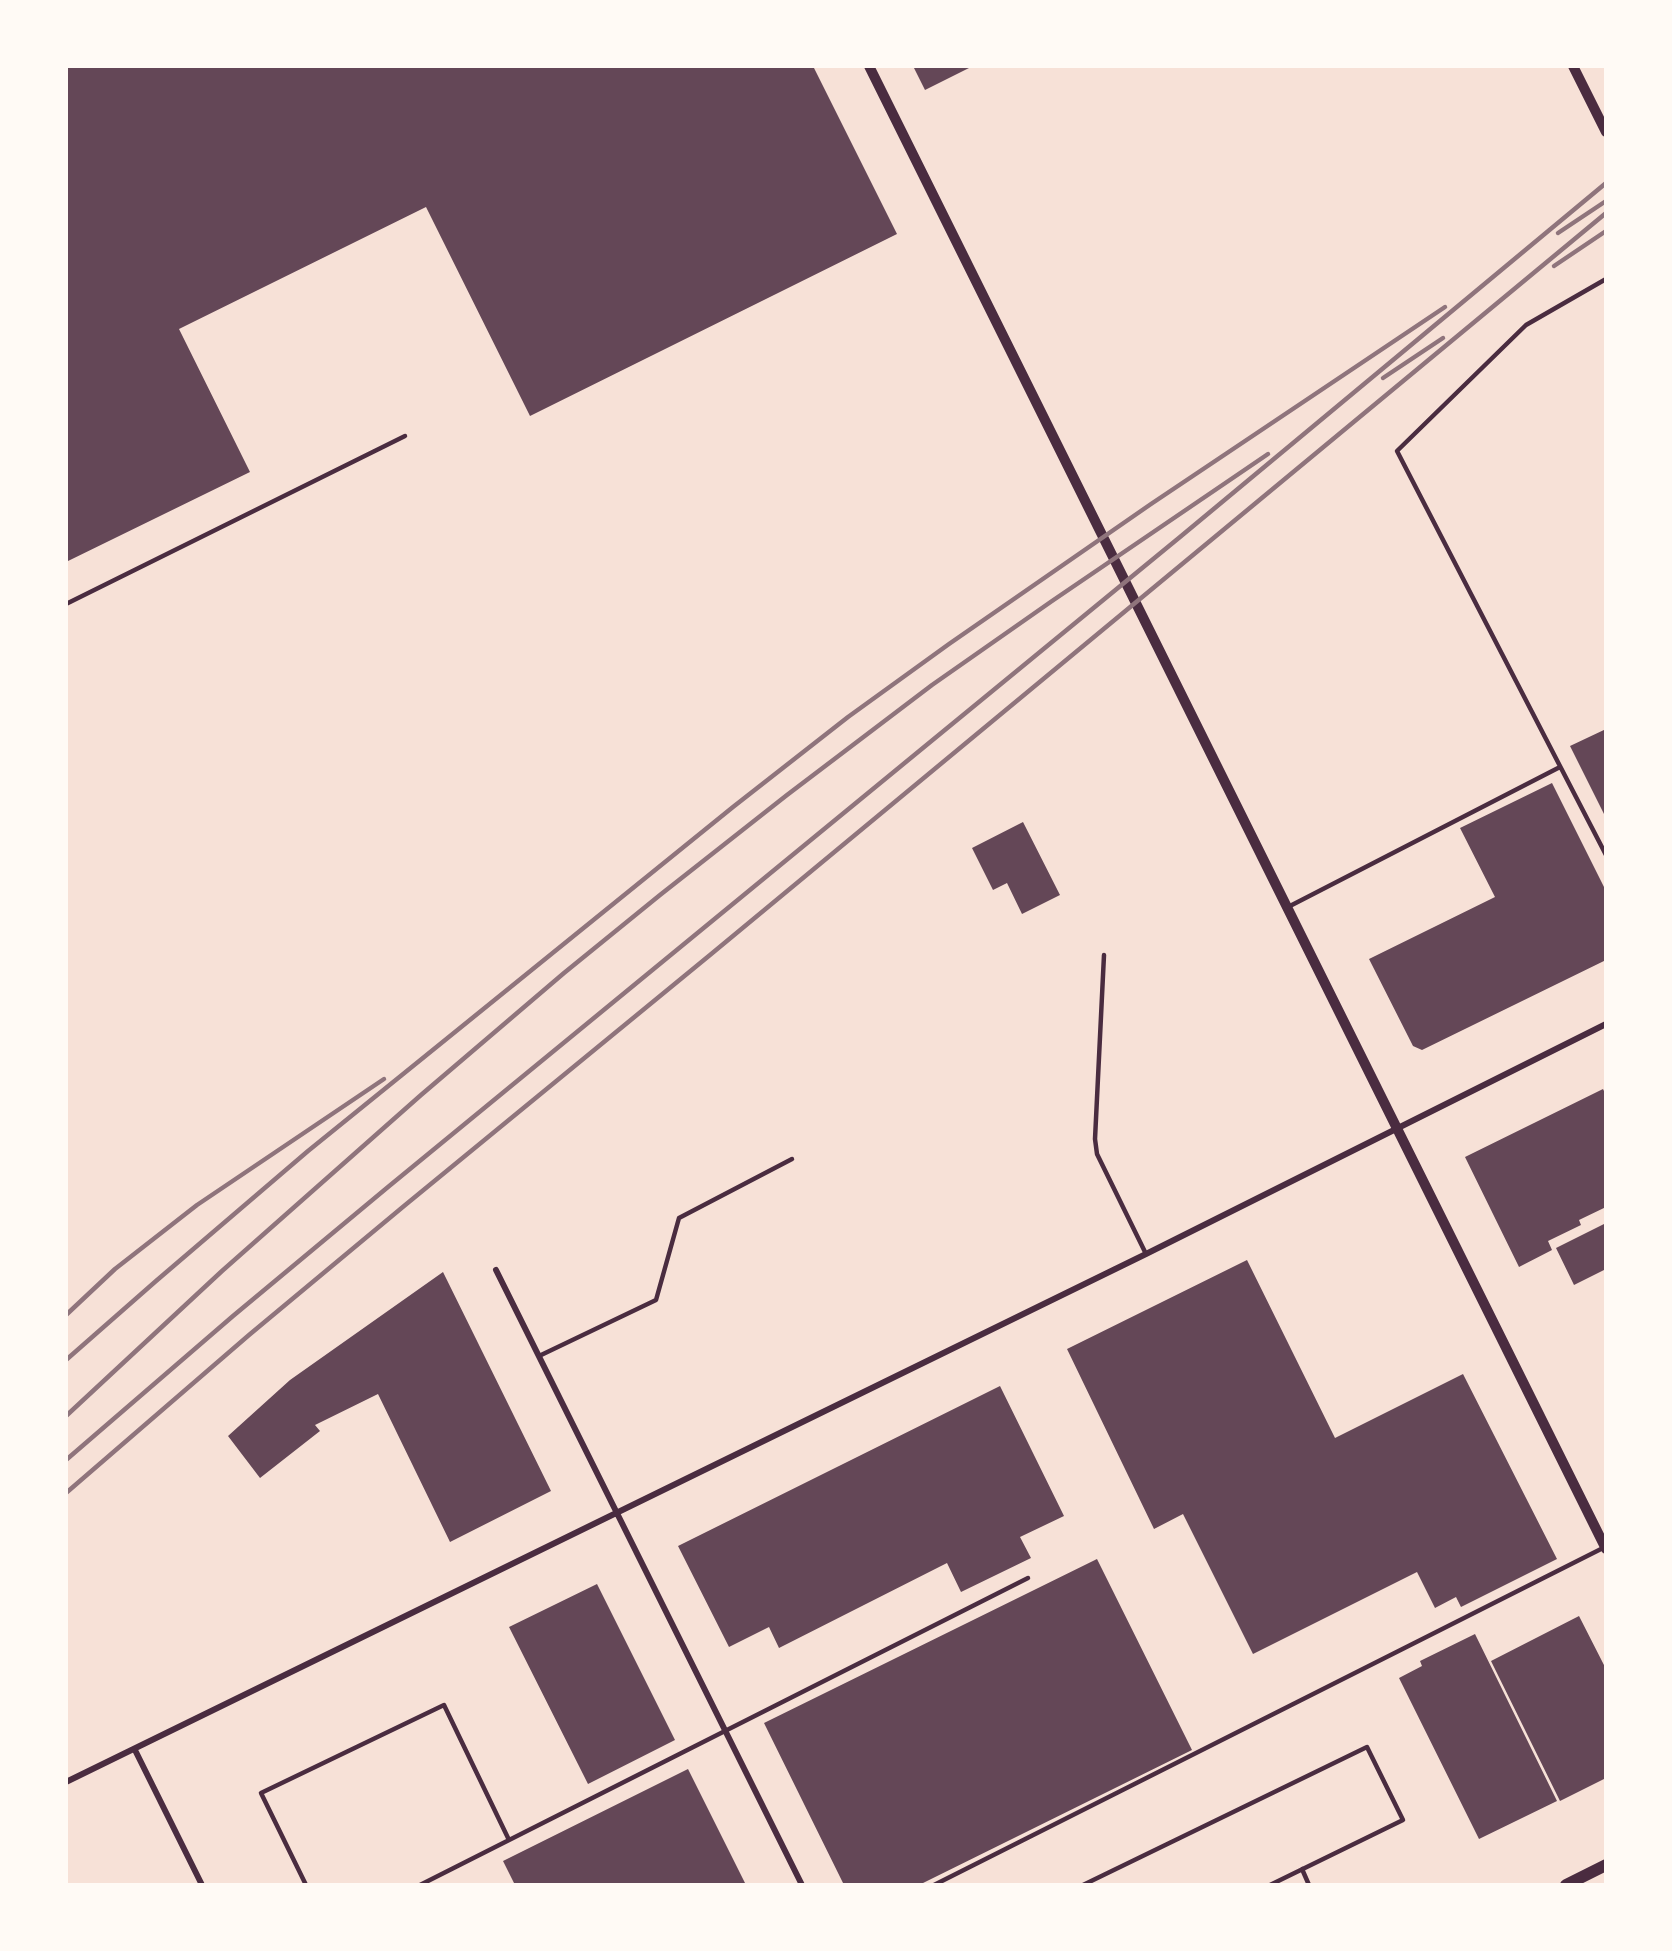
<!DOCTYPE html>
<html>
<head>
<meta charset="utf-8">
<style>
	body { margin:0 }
	#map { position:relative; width:1672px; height:1951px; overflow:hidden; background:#f7e1d7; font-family:Lora,serif }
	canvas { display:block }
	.frame { position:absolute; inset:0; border:68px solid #fffaf5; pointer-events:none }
</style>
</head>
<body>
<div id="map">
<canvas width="1672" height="1951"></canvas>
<div class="frame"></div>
</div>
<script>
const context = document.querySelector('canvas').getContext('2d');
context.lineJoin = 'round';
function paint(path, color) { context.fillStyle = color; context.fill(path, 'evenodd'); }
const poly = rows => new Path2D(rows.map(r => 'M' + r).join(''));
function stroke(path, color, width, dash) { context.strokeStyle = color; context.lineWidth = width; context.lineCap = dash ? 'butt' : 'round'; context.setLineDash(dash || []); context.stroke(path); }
paint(poly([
	[66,66,813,66,897,234,530,416,426,207,179,329,250,472,66,562],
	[913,66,973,66,925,90],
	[1606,729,1606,818,1570,746],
	[1552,783,1606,891,1606,960,1422,1050,1413,1046,1369,959,1495,897,1460,828],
	[1023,822,1060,895,1022,914,1007,883,993,890,972,848],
	[1603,1089,1606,1095,1606,1207,1579,1220,1581,1225,1548,1241,1552,1250,1519,1267,1465,1157],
	[1606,1223,1606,1269,1574,1285,1556,1248],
	[1247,1260,1335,1438,1463,1374,1557,1559,1461,1607,1456,1597,1435,1608,1417,1572,1253,1654,1183,1514,1154,1529,1067,1349],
	[443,1272,551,1491,450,1542,378,1394,315,1425,320,1431,260,1478,228,1436,290,1380],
	[1000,1386,1064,1516,1020,1537,1031,1558,961,1592,947,1563,779,1648,769,1627,729,1647,678,1546],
	[1097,1559,1192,1750,919,1885,844,1885,764,1723],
	[597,1584,675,1740,588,1784,509,1627],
	[1579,1616,1606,1669,1606,1778,1560,1801,1491,1661],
	[1475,1634,1557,1801,1479,1839,1399,1678,1422,1666,1420,1661],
	[688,1769,746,1885,515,1885,503,1861]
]), '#644757');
stroke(poly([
	[1606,279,1526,325,1397,451,1606,855],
	[66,604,405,436],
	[1288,907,1560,767],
	[1104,955,1095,1139,1097,1154,1146,1254],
	[539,1356,656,1300,679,1218,792,1159],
	[1302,1869,1309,1885],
	[306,1885,261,1793,444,1705,509,1840],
	[420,1885,1028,1578],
	[934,1885,1605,1547],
	[1083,1885,1367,1747,1403,1820,1270,1885]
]), '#4a2c40', 4.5);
stroke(poly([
	[496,1270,802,1885],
	[135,1750,202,1885],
	[66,1782,1146,1254,1606,1024]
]), '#4a2c40', 6);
stroke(poly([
	[869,66,1606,1549],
	[1573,66,1606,132]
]), '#4a2c40', 10);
stroke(poly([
	[1566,1885,1606,1865]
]), '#4a2c40', 12);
stroke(poly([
	[1558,233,1606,201],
	[1554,266,1606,231],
	[1383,378,1443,338],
	[66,1315,115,1269,197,1205,384,1079],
	[66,1360,156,1281,308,1151,733,807,848,717,949,644,1151,504,1445,307],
	[66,1416,222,1271,421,1095,564,973,660,895,787,795,932,685,1052,601,1268,454],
	[66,1460,233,1316,388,1187,1180,537,1606,183],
	[66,1493,249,1335,404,1206,710,955,1606,213]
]), '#8f747c', 4.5);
</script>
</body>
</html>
